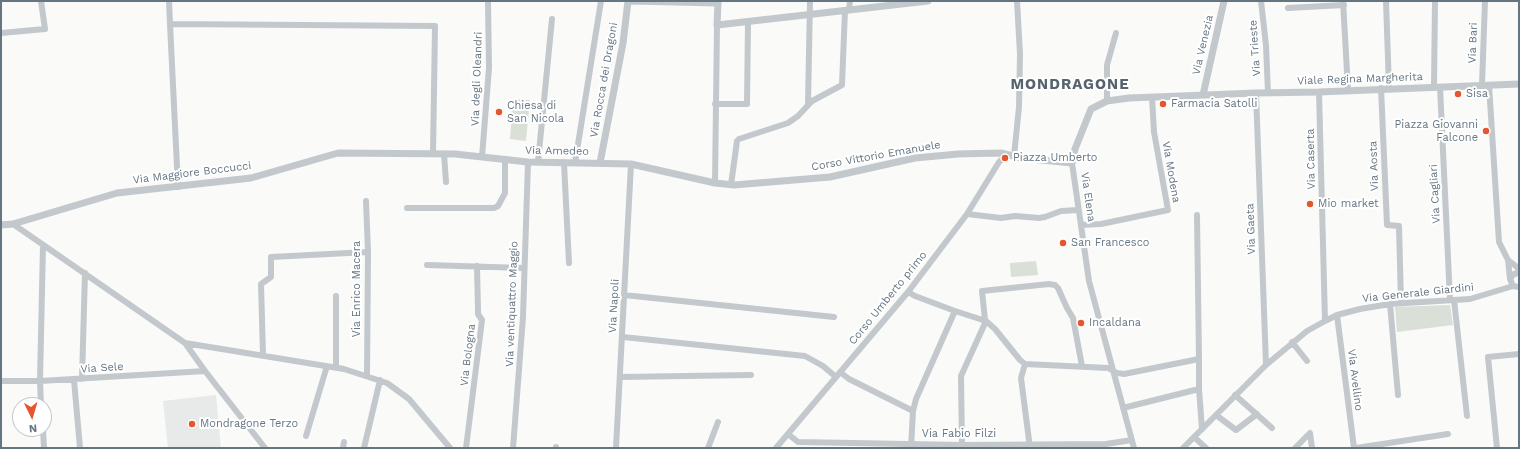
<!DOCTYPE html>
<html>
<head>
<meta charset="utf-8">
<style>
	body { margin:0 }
	#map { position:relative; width:1520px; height:449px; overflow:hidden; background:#fafaf8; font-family:"Work Sans",sans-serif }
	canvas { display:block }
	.frame { position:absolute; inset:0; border:2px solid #657683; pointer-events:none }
	.north { position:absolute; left:12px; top:397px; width:40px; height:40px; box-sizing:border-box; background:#fff; border:1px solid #c1c8cd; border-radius:50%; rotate:175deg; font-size:11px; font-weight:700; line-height:16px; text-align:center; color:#657683 }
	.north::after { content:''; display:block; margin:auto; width:14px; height:18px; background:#e4572e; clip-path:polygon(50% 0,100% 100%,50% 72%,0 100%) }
</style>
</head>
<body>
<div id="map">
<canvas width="1520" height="449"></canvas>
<div class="frame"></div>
<div class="north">N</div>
</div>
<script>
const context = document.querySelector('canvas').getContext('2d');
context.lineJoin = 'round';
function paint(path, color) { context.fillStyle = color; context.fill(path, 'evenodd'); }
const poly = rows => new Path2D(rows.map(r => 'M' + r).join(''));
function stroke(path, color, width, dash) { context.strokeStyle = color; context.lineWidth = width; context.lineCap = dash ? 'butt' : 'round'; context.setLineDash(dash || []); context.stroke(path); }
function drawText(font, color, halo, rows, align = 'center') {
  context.font = font + ' "Work Sans",sans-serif'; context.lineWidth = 4; context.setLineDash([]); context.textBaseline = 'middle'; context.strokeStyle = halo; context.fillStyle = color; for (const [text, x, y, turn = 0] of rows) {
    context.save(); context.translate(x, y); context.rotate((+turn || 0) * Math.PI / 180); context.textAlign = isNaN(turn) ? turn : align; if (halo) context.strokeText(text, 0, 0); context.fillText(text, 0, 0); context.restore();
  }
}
paint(poly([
	[216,395,221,448,168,448,163,401]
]), '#e8e9e9');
paint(poly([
	[513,99,530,100,526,141,510,139],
	[1036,261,1038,275,1011,277,1010,263],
	[1450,305,1453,325,1397,332,1395,307]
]), '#dadfd7');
stroke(poly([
	[169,1,170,24,435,26,433,154],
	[1261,1,1266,45,1268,93],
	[1343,1,1348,90],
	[1386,1,1389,88],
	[1288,8,1344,5],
	[849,10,850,1],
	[170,24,178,187],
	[1,33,45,29,41,1],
	[1482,85,1485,1],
	[1489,85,1499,242,1508,260,1510,279],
	[1434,87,1435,1],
	[1440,87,1450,300],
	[1381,88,1387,225,1399,226,1401,303],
	[1319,92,1325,321],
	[1256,93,1266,365],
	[1107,101,1107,65,1116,33],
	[715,104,747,104,748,22],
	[808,104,810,1],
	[444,154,446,182],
	[1014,156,1019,107,1020,54,1017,1],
	[482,157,489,68,488,1],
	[538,162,552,19],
	[564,163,569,263],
	[575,163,601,1],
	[1072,163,1089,281,1134,448],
	[715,183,717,25],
	[731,185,737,141,739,139,788,123,798,116,812,101,842,85,845,10],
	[366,201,368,252,367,376],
	[407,208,494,208,498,206,505,193,505,160],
	[967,214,1001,218,1015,216,1039,218,1045,217,1061,211,1078,210],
	[1197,215,1199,359],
	[13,224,185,343,205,371,265,448],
	[1081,225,1101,224,1168,210,1154,132,1152,97],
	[1508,260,1517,267,1519,272],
	[427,265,524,268],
	[1519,273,1514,274,1510,279,1513,286,1519,287],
	[908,292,915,296,955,311,916,399,913,411,911,448],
	[624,295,834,317],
	[1454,300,1467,416],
	[1390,304,1398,395],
	[955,311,986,321,995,329,1020,360,1025,364,1108,368,1117,373,1124,374,1199,359,1199,389,1202,429],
	[1337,315,1354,448],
	[985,320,982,291,1049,284,1055,285,1058,288,1067,308,1073,318,1082,366],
	[623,337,805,356,823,366,836,377],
	[1292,342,1307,361],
	[185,343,344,369,387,383,409,399,450,448],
	[263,355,261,284,271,277,271,257,368,252],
	[1025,364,1021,378,1030,448],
	[336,367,336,296],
	[840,372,849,379,913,411],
	[620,377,751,375],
	[82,379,85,273],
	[74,380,80,448],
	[1,381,40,381,205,371],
	[1235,395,1272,428],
	[41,405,40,381,43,245],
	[1123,408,1199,389],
	[1216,415,1236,430,1257,414],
	[43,429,44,448],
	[788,434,798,442,962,445,1106,444,1132,440],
	[306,436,327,366],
	[1194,437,1206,448],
	[343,448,344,442],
	[364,448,380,380],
	[466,448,482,320,478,314,478,310,477,266],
	[513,448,523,317,528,162],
	[556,448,556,447],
	[616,448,631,164],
	[708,448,718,422],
	[776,448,908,292,967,214,999,162,1007,155],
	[962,448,961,376,986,321],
	[1183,448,1266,365,1307,331,1325,321,1337,315,1360,309,1390,304,1470,299,1513,286],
	[1295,448,1310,433,1312,448],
	[1356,448,1448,434],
	[1497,448,1488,357,1519,354]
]), '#c3c8cc', 6);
stroke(poly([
	[631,1,718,3,717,25,928,1],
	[1203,95,1224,1],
	[600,163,623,43,628,1],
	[1,225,13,224,117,193,251,178,338,153,455,154,528,162,631,164,715,183,734,185,830,177,915,158,958,154,1001,153,1021,158,1072,163,1075,149,1091,109,1107,101,1129,98,1256,93,1319,92,1519,84]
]), '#c3c8cc', 7);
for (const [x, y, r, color] of [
	[1458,94,4,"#e4572e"],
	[1163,104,4,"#e4572e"],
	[499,112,4,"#e4572e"],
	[1486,131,4,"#e4572e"],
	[1005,158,4,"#e4572e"],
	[1310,204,4,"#e4572e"],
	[1063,243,4,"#e4572e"],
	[1081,323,4,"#e4572e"],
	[192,424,4,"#e4572e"]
]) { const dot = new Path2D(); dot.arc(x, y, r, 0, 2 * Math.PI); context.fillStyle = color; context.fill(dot); stroke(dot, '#fff', 1.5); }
drawText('11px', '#657683', '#fff', [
	["Via Bari",1473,43,-88],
	["Via Venezia",1203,45,-77],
	["Via Trieste",1255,48,-94],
	["Via degli Oleandri",477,79,-88],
	["Viale Regina Margherita",1360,79,-2],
	["Via Rocca dei Dragoni",604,80,-80],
	["Via Amedeo",557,151,1],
	["Corso Vittorio Emanuele",876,156,-10],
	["Via Caserta",1311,159,-91],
	["Via Aosta",1374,166,-92],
	["Via Modena",1171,172,80],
	["Via Maggiore Boccucci",192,173,-7],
	["Via Cagliari",1435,194,-93],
	["Via Elena",1088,197,82],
	["Via Gaeta",1251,229,-92],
	["Via Enrico Macera",357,289,-90],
	["Via Generale Giardini",1418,293,-6],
	["Corso Umberto primo",888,298,-51],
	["Via ventiquattro Maggio",512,304,-88],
	["Via Napoli",614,306,-87],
	["Via Bologna",468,355,-83],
	["Via Sele",102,368,-4],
	["Via Avellino",1355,380,83],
	["Via Fabio Filzi",959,434]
]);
drawText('11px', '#657683', '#fff', [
	["Sisa",1466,94],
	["Farmacia Satolli",1171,104],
	["Chiesa di",507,106],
	["San Nicola",507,119],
	["Piazza Giovanni",1478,125,"right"],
	["Falcone",1478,138,"right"],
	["Piazza Umberto",1013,158],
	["Mio market",1318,204],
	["San Francesco",1071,243],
	["Incaldana",1089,323],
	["Mondragone Terzo",200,424]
], 'left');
context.letterSpacing = '1px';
drawText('bold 15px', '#57646e', '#fff', [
	["MONDRAGONE",1070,85]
]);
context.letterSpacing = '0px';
</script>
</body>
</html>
